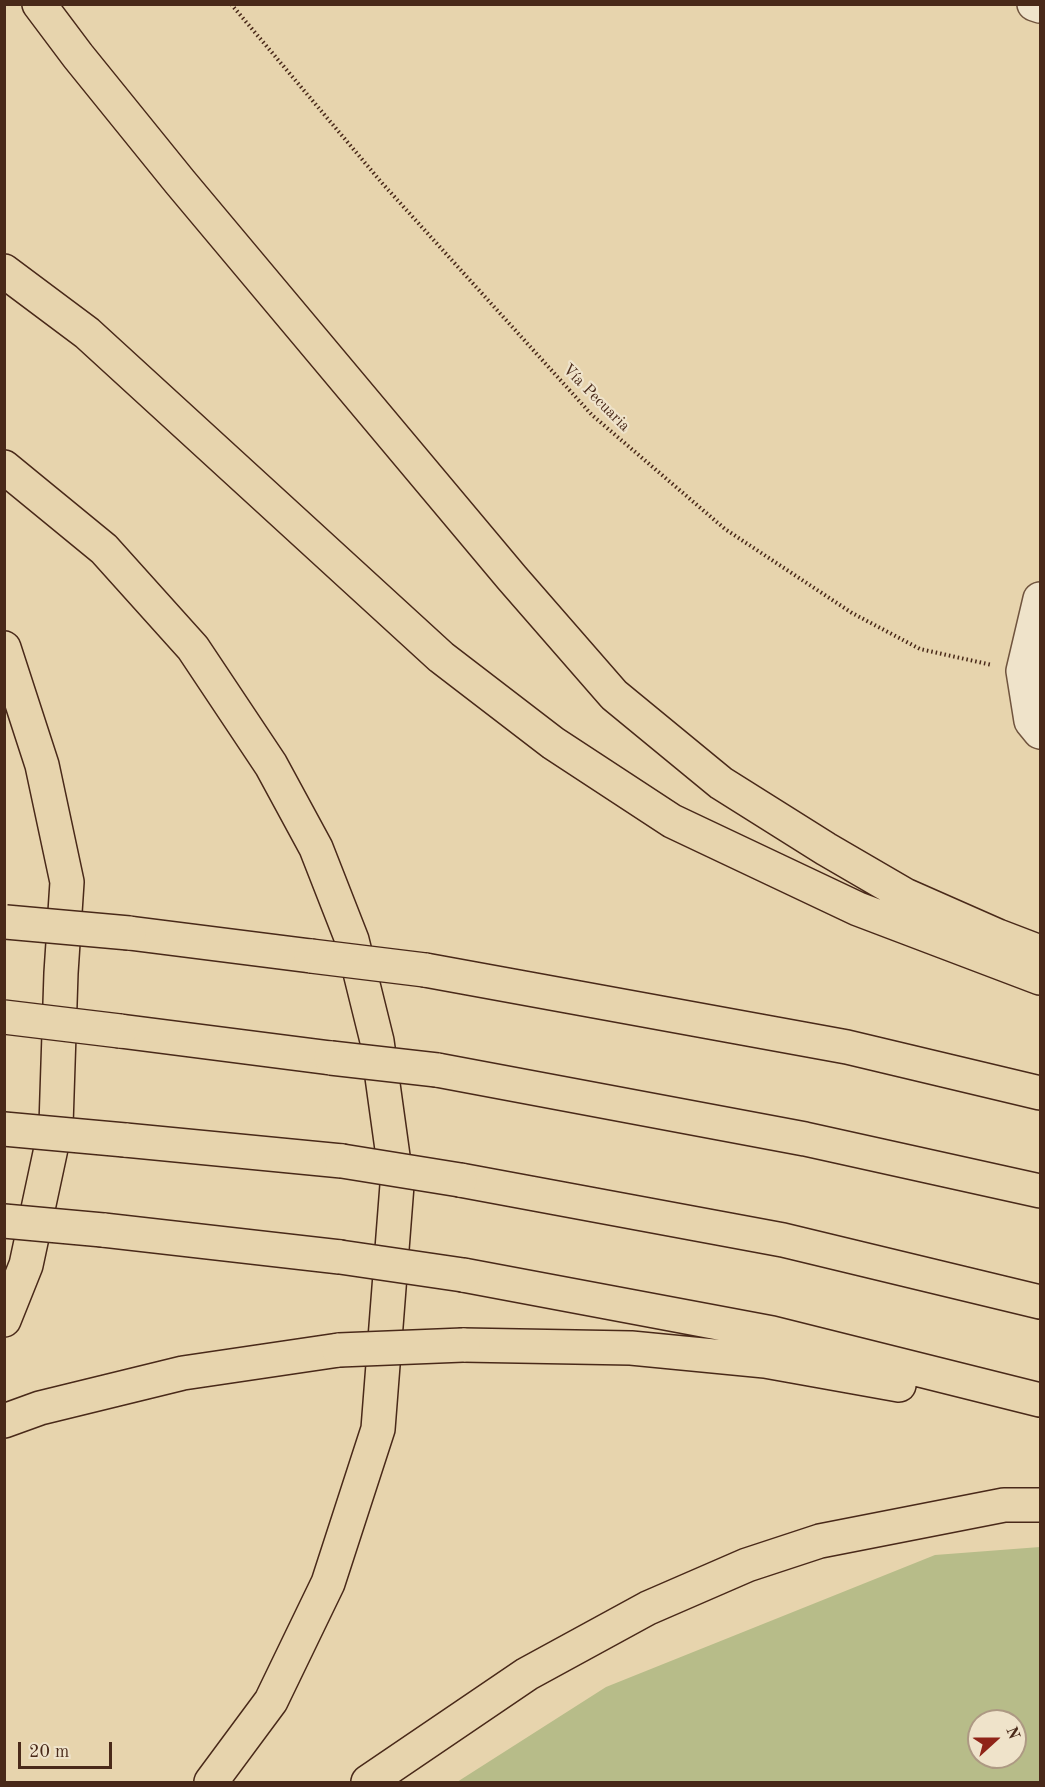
<!DOCTYPE html>
<html>
<head>
<meta charset="utf-8">
<style>
	body { margin:0 }
	#map { position:relative; width:1045px; height:1787px; overflow:hidden; background:#e7d4ad; font-family:"Old Standard TT",serif }
	canvas { display:block }
	.frame { position:absolute; inset:0; border:6px solid #492919; pointer-events:none }
	.north { position:absolute; left:967px; top:1709px; width:60px; height:60px; box-sizing:border-box; background:#efe3ca; border:2px solid #ad9983; border-radius:50%; rotate:69deg; font-size:16px; font-weight:700; line-height:24px; text-align:center; color:#492919 }
	.north::after { content:''; display:block; margin:auto; width:21px; height:27px; background:#8f2418; clip-path:polygon(50% 0,100% 100%,50% 72%,0 100%) }
	.scale { position:absolute; left:18px; top:1742px; width:94px; height:27px; box-sizing:border-box; border:3px solid #492919; border-top:0; padding-left:8px; font-size:18px; line-height:21px; white-space:nowrap; color:#492919; -webkit-text-stroke:4px #efe3ca; paint-order:stroke }
</style>
</head>
<body>
<div id="map">
<canvas width="1045" height="1787"></canvas>
<div class="frame"></div>
<div class="north">N</div>
<div class="scale">20 m</div>
</div>
<script>
const context = document.querySelector('canvas').getContext('2d');
context.lineJoin = 'round';
function paint(path, color) { context.fillStyle = color; context.fill(path, 'evenodd'); }
const poly = rows => new Path2D(rows.map(r => 'M' + r).join(''));
function stroke(path, color, width, dash) { context.strokeStyle = color; context.lineWidth = width; context.lineCap = dash ? 'butt' : 'round'; context.setLineDash(dash || []); context.stroke(path); }
function drawText(font, color, halo, rows, align = 'center') {
  context.font = font + ' "Old Standard TT",serif'; context.lineWidth = 4.5; context.setLineDash([]); context.textBaseline = 'middle'; context.strokeStyle = halo; context.fillStyle = color; for (const [text, x, y, turn = 0] of rows) {
    context.save(); context.translate(x, y); context.rotate((+turn || 0) * Math.PI / 180); context.textAlign = isNaN(turn) ? turn : align; if (halo) context.strokeText(text, 0, 0); context.fillText(text, 0, 0); context.restore();
  }
}
paint(poly([
	[1040,1547,1040,1782,457,1782,606,1687,935,1555],
	[979,1721,1015,1721,1015,1757,979,1757]
]), '#b7bc89');
const street = poly([
	[1034,4,1040,6],
	[1040,599,1023,671,1031,721,1040,732]
]);
const highway = poly([
	[39,4,78,56,180,182,512,578,614,695,721,783,826,849,905,895,998,936,1040,952],
	[4,271,87,333,441,657,553,743,672,821,858,909,1040,978],
	[4,467,104,549,193,648,271,765,316,848,352,940,377,1041,397,1185,378,1429,328,1583,271,1701,211,1782],
	[4,648,42,765,67,882,61,973,56,1125,26,1265,4,1320],
	[129,933,311,956],
	[425,970,847,1047,1040,1093],
	[120,1031,331,1058],
	[437,1070,805,1139,1040,1191],
	[125,1140,342,1161],
	[460,1180,783,1240,1040,1302],
	[103,1230,340,1257],
	[463,1275,772,1333,1040,1400],
	[463,1345,631,1348,765,1361,899,1385],
	[4,1421,40,1408,183,1373,339,1350],
	[368,1782,527,1674,648,1608,747,1565,820,1541,1004,1505,1040,1505]
]);
stroke(street, '#70543e', 36);
stroke(highway, '#492919', 36);
stroke(poly([
	[231,4,382,183,592,415,725,529,852,613,920,649,992,665]
]), '#492919', 4, [1.5, 3]);
stroke(street, '#efe3ca', 33);
stroke(highway, '#e7d4ad', 33);
const highwayBridge = poly([
	[6,922,129,933],
	[311,956,425,970],
	[4,1017,120,1031],
	[331,1058,437,1070],
	[4,1129,125,1140],
	[342,1161,460,1180],
	[4,1221,103,1230],
	[340,1257,463,1275],
	[339,1350,463,1345]
]);
stroke(highwayBridge, '#492919', 36, []);
stroke(highwayBridge, '#e7d4ad', 33);
drawText('16px', '#492919', '#efe3ca', [
	["Vía Pecuaria",596,398,45]
]);
</script>
</body>
</html>
